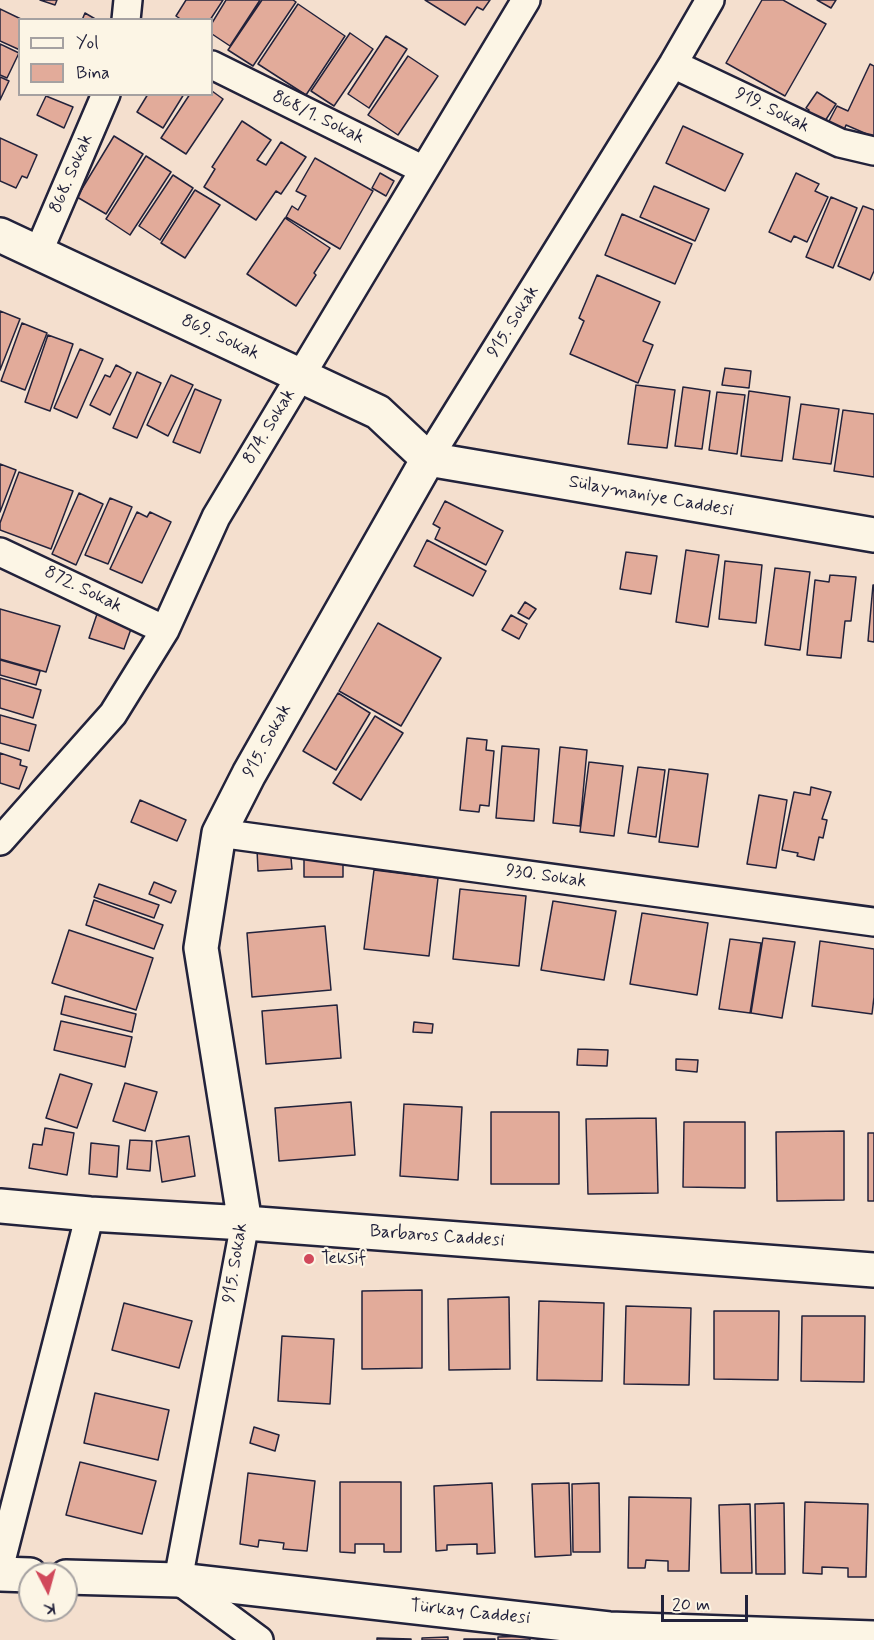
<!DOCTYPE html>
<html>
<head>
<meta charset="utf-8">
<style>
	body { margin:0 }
	#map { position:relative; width:874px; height:1640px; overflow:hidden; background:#f4dfce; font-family:Mynerve,sans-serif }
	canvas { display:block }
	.legend { position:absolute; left:18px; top:18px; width:195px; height:78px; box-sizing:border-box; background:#fcf5e5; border:2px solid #a5a1a1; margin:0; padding:8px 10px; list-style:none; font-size:18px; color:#22223b }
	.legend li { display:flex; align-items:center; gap:12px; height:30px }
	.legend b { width:30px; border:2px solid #a5a1a1 }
	.north { position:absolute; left:18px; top:1562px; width:60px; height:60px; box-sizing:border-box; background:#fcf5e5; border:2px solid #a5a1a1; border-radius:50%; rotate:174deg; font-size:16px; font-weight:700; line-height:24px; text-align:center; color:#22223b }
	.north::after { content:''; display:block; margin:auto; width:21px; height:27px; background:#d1495b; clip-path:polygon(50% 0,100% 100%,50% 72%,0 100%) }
	.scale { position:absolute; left:661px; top:1595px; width:87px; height:27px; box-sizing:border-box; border:3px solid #22223b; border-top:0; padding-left:8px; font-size:18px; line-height:21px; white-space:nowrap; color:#22223b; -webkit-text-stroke:4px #fcf5e5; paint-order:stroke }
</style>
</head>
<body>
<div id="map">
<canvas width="874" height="1640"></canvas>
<ul class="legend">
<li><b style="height:8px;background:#fcf5e5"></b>Yol</li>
<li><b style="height:16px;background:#e2ab9a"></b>Bina</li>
</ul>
<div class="north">K</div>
<div class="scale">20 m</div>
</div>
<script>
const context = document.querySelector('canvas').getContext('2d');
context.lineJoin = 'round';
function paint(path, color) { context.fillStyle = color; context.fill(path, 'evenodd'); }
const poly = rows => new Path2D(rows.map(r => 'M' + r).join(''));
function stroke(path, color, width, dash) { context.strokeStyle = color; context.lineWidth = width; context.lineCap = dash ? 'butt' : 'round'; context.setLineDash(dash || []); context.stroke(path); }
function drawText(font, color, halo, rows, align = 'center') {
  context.font = font + ' Mynerve,sans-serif'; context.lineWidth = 4.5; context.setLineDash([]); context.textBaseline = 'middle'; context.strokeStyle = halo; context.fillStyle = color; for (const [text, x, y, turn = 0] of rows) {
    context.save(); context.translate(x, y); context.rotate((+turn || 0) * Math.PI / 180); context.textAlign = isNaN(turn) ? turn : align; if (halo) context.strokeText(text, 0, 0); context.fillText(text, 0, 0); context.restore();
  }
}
const building = poly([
	[40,0,57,0,55,5,40,0],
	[186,0,223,0,210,20,182,20,176,16,186,0],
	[226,0,260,0,230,46,212,34,212,23,226,0],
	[262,0,293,0,296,2,253,66,228,50,262,0],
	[425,0,490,0,483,10,477,7,465,25,425,0],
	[762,0,783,0,826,24,785,96,726,63,762,0],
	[817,0,836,0,831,8,817,0],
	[298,4,345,36,306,95,258,64,298,4],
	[0,9,23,20,20,20,20,50,0,41,0,9],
	[85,13,97,20,82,20,85,13],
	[350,33,373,49,334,106,311,91,350,33],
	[386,36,407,49,369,108,348,94,386,36],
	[0,44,19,53,7,78,0,75,0,44],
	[408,56,438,76,398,135,368,115,408,56],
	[870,64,874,66,874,137,846,125,843,133,827,125,837,106,848,111,870,64],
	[0,77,9,81,0,100,0,77],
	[212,91,223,99,186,154,161,138,190,94,212,94,212,91],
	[817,92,836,104,825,121,821,118,818,123,805,115,809,110,806,108,817,92],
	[148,94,184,94,163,128,137,112,148,94],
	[46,96,73,107,64,128,37,115,46,96],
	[242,121,271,140,257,160,266,165,281,142,306,157,281,194,276,191,256,220,204,187,215,169,212,167,242,121],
	[683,126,743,154,725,191,666,163,683,126],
	[114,136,143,154,106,214,77,197,114,136],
	[0,138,37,155,27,178,22,176,16,188,0,181,0,138],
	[146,156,171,172,130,235,106,219,146,156],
	[315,158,373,191,340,249,286,217,292,206,298,210,306,196,296,191,315,158],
	[380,173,394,181,386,196,372,188,380,173],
	[796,173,819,184,815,191,828,197,807,242,794,236,791,242,769,232,796,173],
	[173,175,193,188,160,240,139,226,173,175],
	[654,186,709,209,695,241,640,217,654,186],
	[195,190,220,205,185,258,161,243,195,190],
	[831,197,857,208,833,268,806,257,831,197],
	[863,206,874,210,874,271,870,280,838,266,863,206],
	[622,214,692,244,675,284,605,255,622,214],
	[285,218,330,248,314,273,316,275,296,306,247,274,285,218],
	[597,275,660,302,643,341,653,345,638,383,570,354,584,321,579,318,597,275],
	[0,311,20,319,0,370,0,311],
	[22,323,47,333,25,390,1,381,22,323],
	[48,335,73,344,50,411,25,402,48,335],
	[80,349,103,359,77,418,54,408,80,349],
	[116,365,131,373,110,415,90,405,105,375,110,377,116,365],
	[725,368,751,371,749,388,722,385,725,368],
	[137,372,161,383,137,438,113,428,137,372],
	[171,375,193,385,168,436,147,425,171,375],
	[636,385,675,390,667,448,628,444,636,385],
	[683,387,710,391,702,449,675,446,683,387],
	[195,389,221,400,200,453,173,442,195,389],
	[749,391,790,397,782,461,741,456,749,391],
	[717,392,745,395,737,454,709,450,717,392],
	[801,404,839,409,831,464,793,459,801,404],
	[843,410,874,414,874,477,834,471,843,410],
	[0,464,16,470,0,512,0,464],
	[19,472,73,491,51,549,0,530,0,523,19,472],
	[79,493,103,504,76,565,52,554,79,493],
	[110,498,132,507,108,564,85,555,110,498],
	[445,501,503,531,486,565,435,539,440,528,433,524,445,501],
	[137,512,147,517,150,512,171,522,142,583,110,569,137,512],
	[427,540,486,571,473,596,414,566,427,540],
	[686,550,719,555,708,627,676,622,686,550],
	[626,552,657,556,651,594,620,589,626,552],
	[725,561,762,565,756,623,719,619,725,561],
	[775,568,810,572,800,650,765,645,775,568],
	[830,575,856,577,851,621,845,621,841,658,807,655,815,580,829,582,830,575],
	[873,585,874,585,874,642,868,641,873,585],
	[525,602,536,609,529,619,518,613,525,602],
	[0,609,60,626,46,672,0,659,0,609],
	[97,614,132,626,124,649,89,638,97,614],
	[511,615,527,624,519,639,502,630,511,615],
	[378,623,441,658,401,726,339,691,378,623],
	[0,660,40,671,36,685,0,675,0,660],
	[0,678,41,690,33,718,0,708,0,678],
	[338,693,370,713,336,770,303,751,338,693],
	[0,715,36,725,29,751,0,743,0,715],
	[375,716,403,733,361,800,333,783,375,716],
	[467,738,487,740,486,750,494,751,489,806,480,805,479,812,460,810,467,738],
	[502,746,539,749,534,821,496,818,502,746],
	[560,747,587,750,580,826,553,823,560,747],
	[0,753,21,760,20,765,27,767,19,789,0,783,0,753],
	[589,762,623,766,614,836,580,832,589,762],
	[638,767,665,770,656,837,628,833,638,767],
	[669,769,708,774,698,847,659,842,669,769],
	[811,787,831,792,822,819,827,820,823,838,819,837,814,860,797,856,798,853,782,850,794,792,810,795,811,787],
	[759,795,787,800,776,868,747,864,759,795],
	[140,800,186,820,177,841,131,822,140,800],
	[290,847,292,869,258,871,257,849,290,847],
	[343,852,343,877,304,877,304,853,343,852],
	[374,870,438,878,429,956,364,949,374,870],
	[154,882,176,891,171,903,149,894,154,882],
	[99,884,159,905,154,918,94,897,99,884],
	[460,889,526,896,519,966,453,959,460,889],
	[94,900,163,925,154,949,86,925,94,900],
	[553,901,616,911,604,980,541,970,553,901],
	[642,913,708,923,697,995,630,984,642,913],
	[325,926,331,990,252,997,247,933,325,926],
	[69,930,153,958,136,1010,52,983,69,930],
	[763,938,795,942,782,1018,751,1013,763,938],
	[730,939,761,943,750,1013,719,1009,730,939],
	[820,941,874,949,874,997,872,1014,812,1006,820,941],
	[65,996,136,1014,132,1032,61,1014,65,996],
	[337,1005,341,1058,266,1064,262,1011,337,1005],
	[61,1021,132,1037,125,1067,54,1050,61,1021],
	[414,1022,433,1024,432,1033,413,1032,414,1022],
	[578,1049,608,1050,607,1066,577,1065,578,1049],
	[676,1059,698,1060,697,1072,676,1070,676,1059],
	[60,1074,92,1084,77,1128,46,1118,60,1074],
	[125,1083,157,1092,145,1131,113,1121,125,1083],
	[351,1102,355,1155,279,1161,275,1108,351,1102],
	[404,1104,462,1107,458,1180,400,1176,404,1104],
	[491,1112,559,1112,559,1184,491,1184,491,1112],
	[656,1118,658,1193,588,1194,586,1119,656,1118],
	[684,1122,745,1122,745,1188,683,1187,684,1122],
	[45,1128,74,1133,67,1175,29,1168,33,1144,42,1145,45,1128],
	[844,1131,844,1200,777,1201,776,1132,844,1131],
	[868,1133,874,1133,874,1201,868,1201,868,1133],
	[189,1136,195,1176,162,1182,156,1141,189,1136],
	[130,1140,152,1141,150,1171,127,1169,130,1140],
	[91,1143,119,1146,117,1177,89,1174,91,1143],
	[422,1290,422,1368,362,1369,362,1291,422,1290],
	[509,1297,510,1369,449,1370,448,1299,509,1297],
	[539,1301,604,1303,602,1381,537,1380,539,1301],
	[124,1303,192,1321,179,1368,112,1350,124,1303],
	[626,1306,691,1308,689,1385,624,1384,626,1306],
	[714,1311,779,1311,778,1380,714,1379,714,1311],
	[802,1316,865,1316,864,1382,801,1381,802,1316],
	[282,1336,334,1339,330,1404,278,1401,282,1336],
	[95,1393,169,1410,158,1460,84,1443,95,1393],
	[254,1427,279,1435,275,1451,250,1443,254,1427],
	[80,1462,156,1481,142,1534,66,1515,80,1462],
	[248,1473,315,1481,307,1551,283,1549,284,1543,259,1540,258,1547,240,1544,248,1473],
	[340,1482,401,1482,401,1552,384,1552,384,1544,355,1544,355,1553,340,1552,340,1482],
	[492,1483,495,1553,477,1554,477,1544,447,1545,447,1550,436,1551,434,1486,492,1483],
	[569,1483,571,1555,535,1557,532,1484,569,1483],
	[599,1483,600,1552,573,1552,572,1484,599,1483],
	[629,1497,691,1498,689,1571,668,1571,668,1561,646,1560,645,1568,628,1568,629,1497],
	[805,1502,868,1504,866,1577,848,1577,848,1568,822,1567,822,1574,803,1573,805,1502],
	[784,1503,785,1574,756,1574,755,1504,784,1503],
	[750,1504,752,1573,721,1573,719,1505,750,1504],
	[530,1636,530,1640,498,1640,498,1637,530,1636],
	[448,1637,448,1640,422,1640,422,1638,448,1637],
	[377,1638,411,1639,411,1640,377,1640,377,1638],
	[464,1639,495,1639,495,1640,464,1640,464,1639]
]);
paint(building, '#e2ab9a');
stroke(building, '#22223b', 1.5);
const street = poly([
	[126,20,128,0],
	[673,64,840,143,874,151],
	[212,65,424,170],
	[38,253,106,94],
	[428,459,673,64,710,0],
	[0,552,165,630],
	[219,833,874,922],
	[0,841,113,714,165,630,216,517,526,0],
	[245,1223,178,1580,259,1640],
	[0,1565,90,1214]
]);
const secondary = poly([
	[0,235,378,412,428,459],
	[428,459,874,535],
	[0,1206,90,1214,245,1223,874,1270],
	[245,1223,201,948,219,833,249,774,428,459],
	[0,1574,30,1575],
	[66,1577,178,1580,609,1629,874,1638]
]);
stroke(street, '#22223b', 32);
stroke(secondary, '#22223b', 38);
stroke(street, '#fcf5e5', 27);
stroke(secondary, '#fcf5e5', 33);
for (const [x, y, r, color] of [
	[309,1259,6,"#d1495b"]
]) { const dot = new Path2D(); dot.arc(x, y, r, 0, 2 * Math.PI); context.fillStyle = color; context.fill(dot); stroke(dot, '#fcf5e5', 2); }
drawText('18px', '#22223b', '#fcf5e5', [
	["919. Sokak",772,111,26],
	["868/1. Sokak",318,118,26],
	["868. Sokak",72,174,-67],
	["915. Sokak",514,322,-58],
	["869. Sokak",220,338,25],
	["874. Sokak",270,427,-59],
	["Sülaymaniye Caddesi",651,497,10],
	["872. Sokak",83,590,26],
	["915. Sokak",268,741,-61],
	["930. Sokak",546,877,8],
	["Barbaros Caddesi",437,1237,4],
	["915. Sokak",236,1263,-81],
	["Türkay Caddesi",470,1613,6]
]);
drawText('18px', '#22223b', '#fcf5e5', [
	["Teksif",321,1259]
], 'left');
</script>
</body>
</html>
